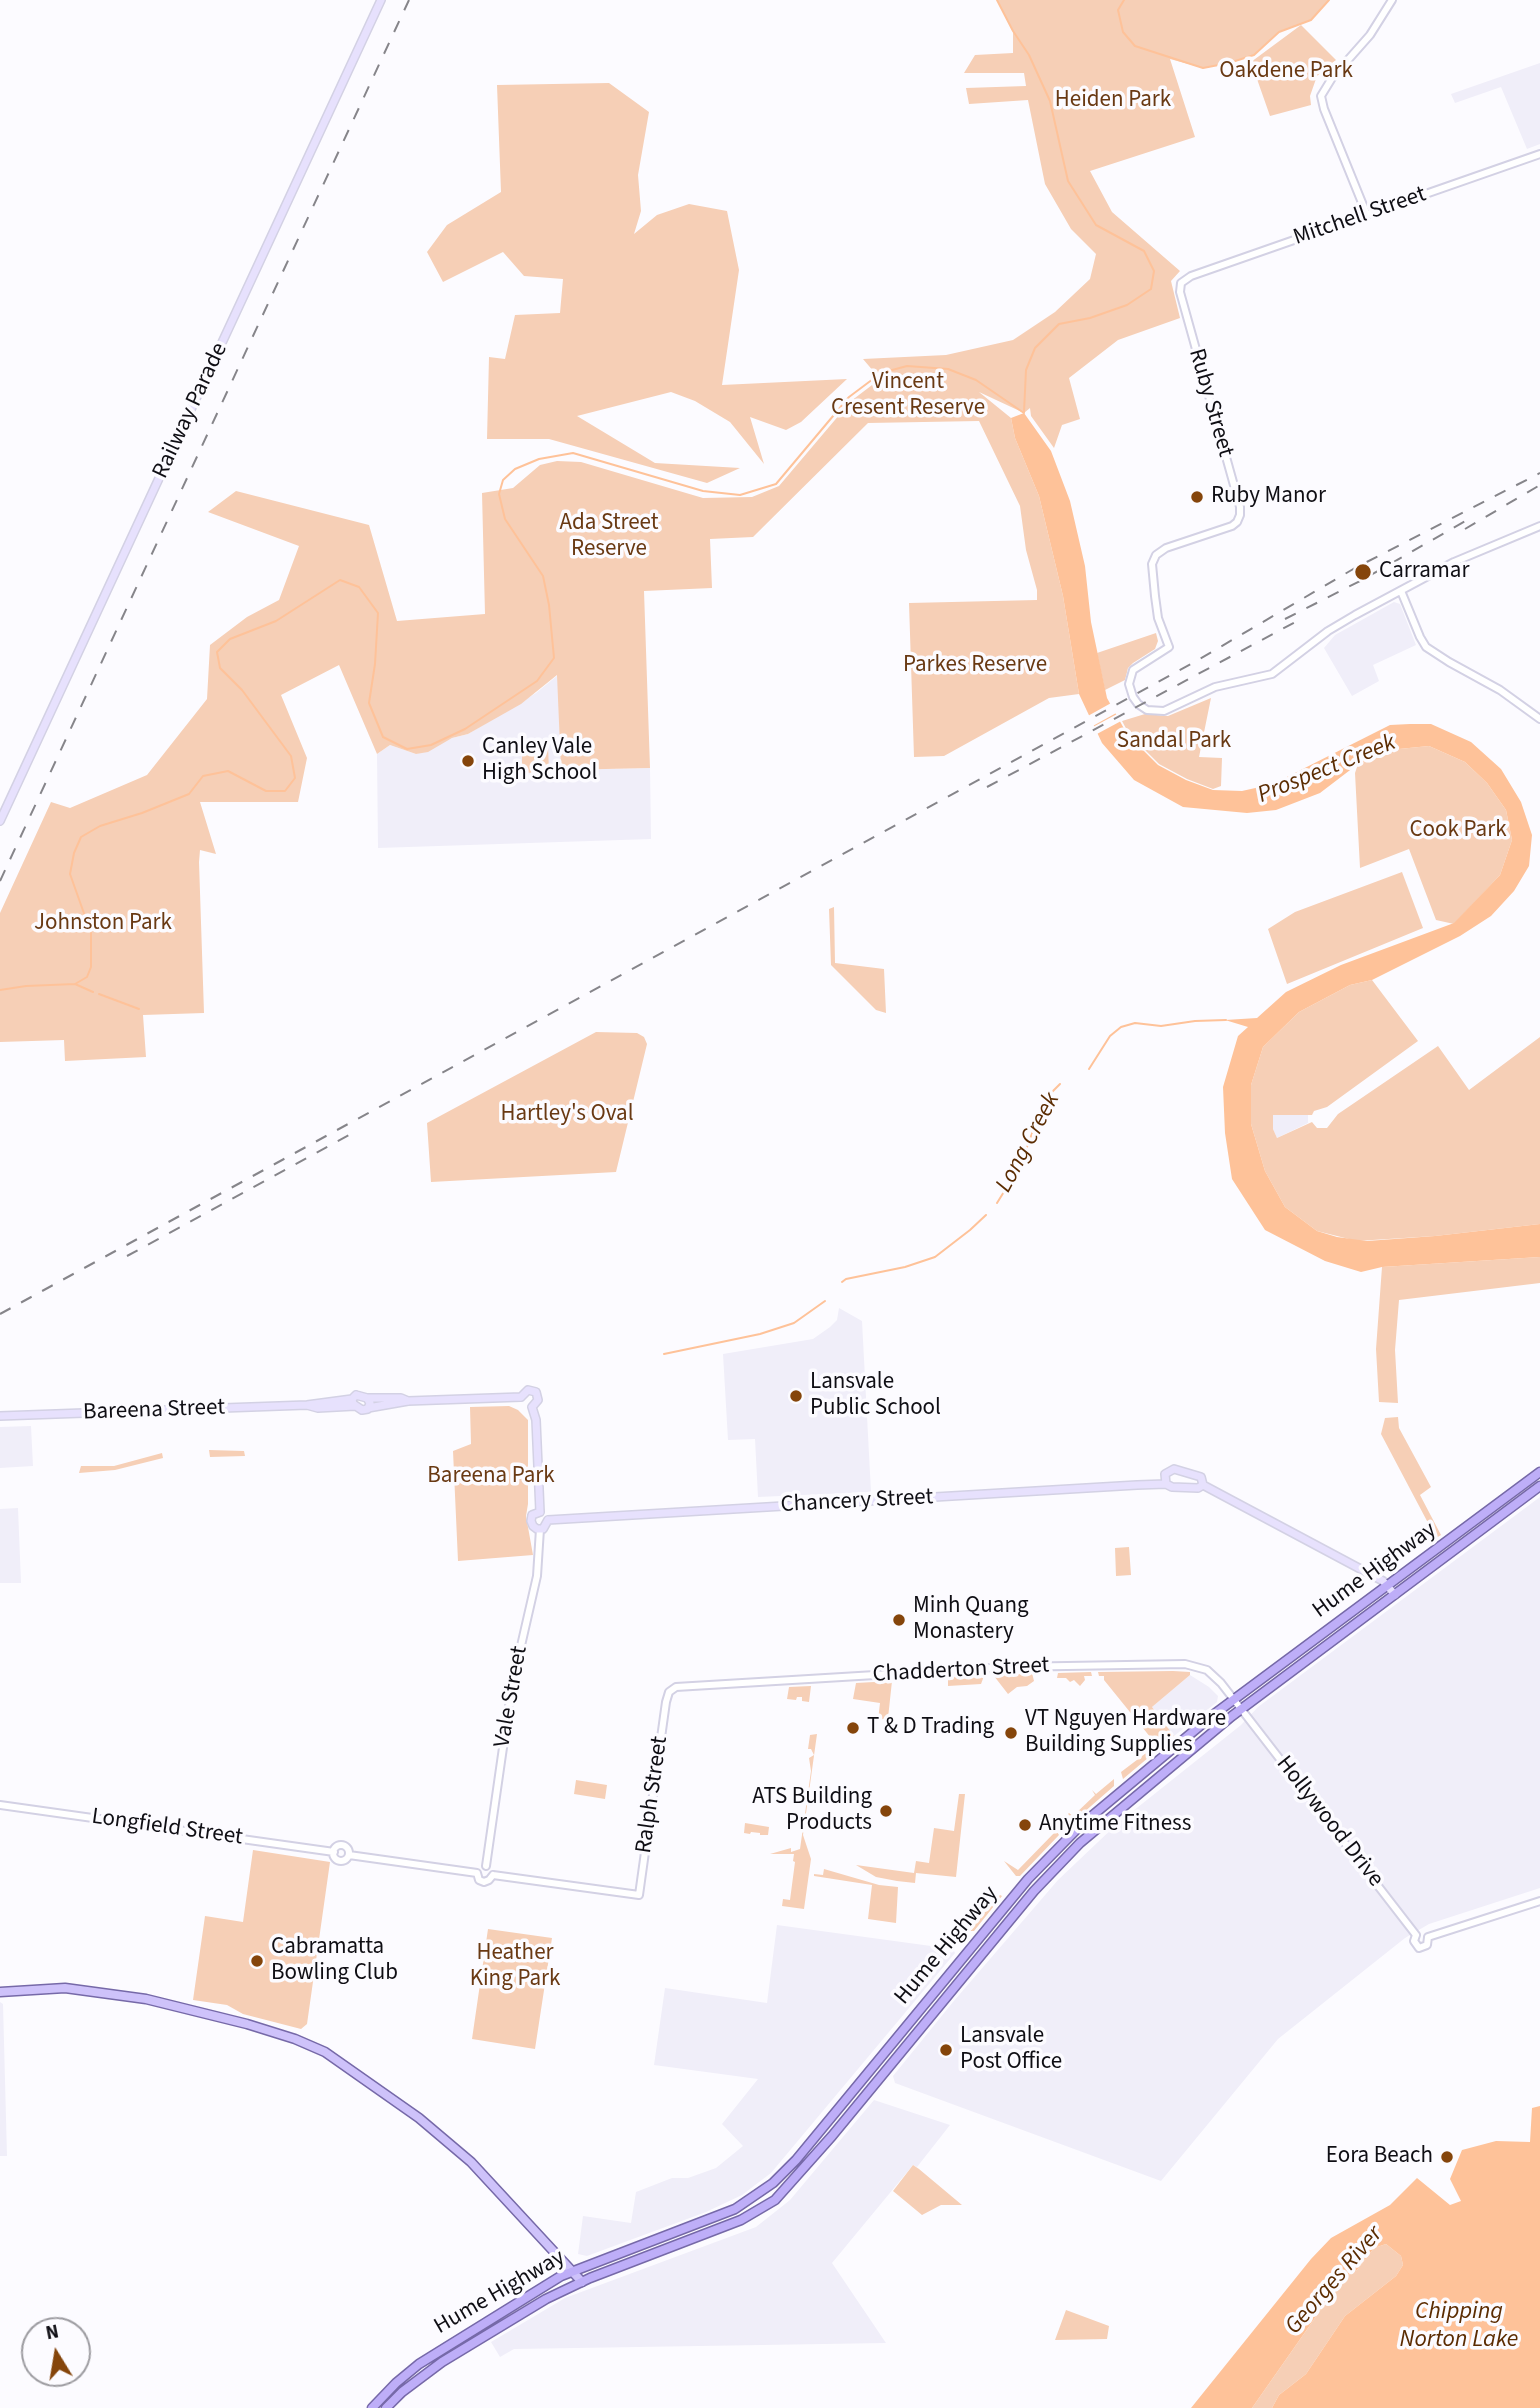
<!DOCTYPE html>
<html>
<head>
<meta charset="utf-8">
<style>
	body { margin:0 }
	#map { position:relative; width:1540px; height:2408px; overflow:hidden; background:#fcfbff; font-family:"Source Sans 3",sans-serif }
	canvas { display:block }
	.north { position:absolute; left:21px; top:2317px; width:70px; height:70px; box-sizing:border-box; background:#fcfbff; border:2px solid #9d9ca1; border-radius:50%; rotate:349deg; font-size:19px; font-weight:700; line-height:28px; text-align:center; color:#0f0e14 }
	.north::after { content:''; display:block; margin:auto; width:24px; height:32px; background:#85450b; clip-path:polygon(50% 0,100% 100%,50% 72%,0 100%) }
</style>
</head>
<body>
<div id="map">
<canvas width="1540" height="2408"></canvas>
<div class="north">N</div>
</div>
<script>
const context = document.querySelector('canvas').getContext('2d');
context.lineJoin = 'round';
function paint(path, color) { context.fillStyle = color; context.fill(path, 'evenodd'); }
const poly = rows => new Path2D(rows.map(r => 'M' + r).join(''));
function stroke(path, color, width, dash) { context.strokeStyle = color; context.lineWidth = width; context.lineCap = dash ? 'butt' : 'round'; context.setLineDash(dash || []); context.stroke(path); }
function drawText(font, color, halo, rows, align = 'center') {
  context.font = font + ' "Source Sans 3",sans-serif'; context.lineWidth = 7; context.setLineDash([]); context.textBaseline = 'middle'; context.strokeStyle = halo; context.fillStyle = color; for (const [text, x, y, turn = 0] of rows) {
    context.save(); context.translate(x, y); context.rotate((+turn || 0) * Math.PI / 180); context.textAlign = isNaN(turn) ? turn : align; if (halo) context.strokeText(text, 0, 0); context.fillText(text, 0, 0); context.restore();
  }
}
paint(poly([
	[1540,63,1540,144,1527,149,1501,87,1455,103,1451,94],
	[1394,602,1400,604,1416,645,1373,665,1379,681,1352,696,1324,648,1335,635],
	[558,675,561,770,650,768,651,839,378,848,377,754,390,745,416,754,452,738,468,734,536,693],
	[1272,1114,1308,1115,1308,1123,1277,1138,1273,1129],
	[839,1308,862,1321,871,1492,758,1497,755,1439,728,1440,723,1354,813,1339,830,1327,837,1320],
	[31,1426,33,1466,0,1468,0,1427],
	[1540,1497,1540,1888,1429,1924,1405,1938,1278,2039,1161,2181,895,2083,893,2076,953,2002,1058,1880,1118,1823,1241,1725,1258,1707],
	[18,1508,21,1583,0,1583,0,1509],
	[1190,1675,1209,1687,1218,1696,1217,1702,1174,1736,1152,1707],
	[777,1925,953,1949,955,1953,771,2173,742,2195,706,2212,587,2256,578,2254,583,2216,631,2223,636,2192,672,2178,688,2178,716,2168,743,2146,722,2124,758,2079,654,2065,665,1988,767,2003],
	[0,2002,3,2004,7,2156,0,2156],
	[874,2100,950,2125,917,2167,913,2165,832,2263,886,2343,514,2349,500,2357,491,2342,565,2298,756,2227,790,2200]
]), '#f0eef9');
paint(poly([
	[997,0,1329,0,1311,20,1279,32,1254,55,1229,63,1203,68,1170,59,1195,137,1090,171,1112,212,1180,271,1171,281,1180,318,1118,340,1069,378,1080,419,1062,425,1054,448,1031,416,1030,408,1024,413,979,392,1011,418,1015,438,1039,496,1063,596,1079,694,1049,698,944,756,914,757,909,603,1037,600,1037,590,1026,550,1020,506,979,421,868,423,753,537,710,539,712,588,644,591,650,768,561,770,557,675,521,704,468,734,452,738,428,752,416,754,390,745,377,754,339,665,281,695,307,758,298,802,200,802,216,854,200,850,199,862,204,1013,143,1015,146,1057,65,1061,64,1040,0,1042,0,913,51,802,70,808,147,775,207,699,210,645,247,617,279,600,299,546,208,512,236,491,369,525,397,621,485,614,482,493,513,488,540,465,557,461,581,462,703,498,752,497,779,486,851,401,880,379,863,359,946,355,1013,340,1055,312,1090,279,1096,254,1071,229,1045,184,1028,100,969,104,966,88,1026,86,1024,73,964,73,975,55,1013,53,1013,31],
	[1301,25,1336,60,1317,76,1310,96,1311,105,1270,116,1251,62],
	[609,83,649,112,638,175,641,211,634,234,657,215,689,204,727,211,739,270,722,385,847,379,801,422,786,430,750,417,764,464,730,422,695,401,671,392,577,416,655,463,740,468,707,483,549,439,487,439,489,357,505,359,515,315,560,313,563,279,524,276,503,252,443,282,427,252,447,225,501,192,497,85],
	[1156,633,1158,641,1155,649,1133,663,1128,668,1125,680,1105,690,1097,653],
	[1211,698,1199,757,1222,758,1221,786,1213,789,1187,779,1159,764,1129,734,1122,721,1145,714,1168,716],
	[522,745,548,745,549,772,522,773],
	[1429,746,1465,762,1487,783,1506,810,1512,840,1500,875,1454,924,1436,920,1409,849,1360,868,1355,773,1358,764,1399,749],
	[1402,872,1423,928,1287,984,1268,929,1295,912],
	[834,907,835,963,884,969,886,1013,876,1010,831,965,829,909],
	[1372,980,1418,1041,1327,1107,1314,1111,1312,1115,1273,1115,1273,1129,1277,1138,1312,1122,1317,1128,1327,1128,1338,1114,1438,1046,1469,1090,1540,1037,1540,1224,1435,1236,1357,1241,1317,1231,1285,1207,1265,1171,1251,1124,1251,1085,1263,1047,1299,1012,1350,985],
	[596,1032,637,1033,644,1037,647,1044,616,1172,431,1182,427,1123],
	[1540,1257,1540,1283,1399,1300,1395,1350,1398,1403,1379,1402,1376,1349,1382,1267],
	[509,1406,518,1410,528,1420,528,1504,526,1516,533,1555,458,1561,453,1451,471,1444,470,1407],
	[1398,1417,1399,1428,1431,1487,1420,1495,1441,1535,1436,1538,1381,1434,1385,1418],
	[209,1450,244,1451,245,1456,210,1457],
	[162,1453,163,1458,115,1470,79,1473,81,1466,114,1466],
	[1129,1547,1131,1575,1116,1576,1115,1548],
	[1173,1671,1190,1672,1190,1675,1152,1707,1174,1736,1123,1779,1121,1772,1154,1747,1155,1743,1104,1680,1104,1676,1099,1676,1098,1672],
	[1091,1672,1092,1676,1084,1676,1085,1680,1080,1686,1074,1680,1070,1682,1066,1678,1057,1678,1058,1673],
	[1032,1673,1034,1681,1027,1686,1017,1687,1008,1694,994,1676],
	[984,1676,981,1684,948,1686,948,1677],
	[892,1681,888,1718,878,1720,880,1703,853,1699,856,1683],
	[811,1686,809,1702,802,1701,802,1697,797,1697,796,1700,787,1699,789,1687],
	[817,1734,803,1835,811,1859,804,1909,782,1906,783,1899,790,1900,795,1862,793,1861,794,1854,770,1854,791,1848,791,1852,800,1849,811,1771,809,1758,814,1755,811,1749,808,1749,810,1735],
	[1114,1779,1114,1786,1075,1820,1068,1814,1069,1813,1073,1816,1095,1795,1092,1790,1096,1794],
	[576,1780,607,1785,605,1799,574,1794],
	[959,1794,965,1794,956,1877,916,1873,915,1883,897,1881,876,1877,856,1865,914,1873,916,1861,929,1863,934,1828,954,1831],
	[745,1823,769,1827,768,1835,760,1835,760,1833,751,1832,750,1834,744,1833],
	[1053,1825,1059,1835,1020,1876,1016,1876,1004,1861,1018,1870,1055,1832],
	[253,1850,330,1862,307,2024,301,2029,243,2014,227,2005,193,2000,205,1916,243,1922],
	[824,1869,879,1885,898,1887,896,1923,868,1919,872,1885,814,1876,814,1874,823,1875],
	[1000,1895,1002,1896,974,1931,960,1931,960,1928,972,1930,977,1914,984,1914,985,1910,988,1910],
	[488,1929,552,1938,535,2049,472,2039],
	[913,2165,919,2169,962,2205,941,2205,922,2215,893,2191],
	[1386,2244,1401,2256,1403,2265,1396,2276,1345,2316,1306,2374,1279,2395,1272,2408,1252,2408,1343,2278,1357,2270,1374,2248],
	[1066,2310,1109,2326,1107,2339,1055,2340]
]), '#f6cfb6');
paint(poly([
	[1024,413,1051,451,1070,501,1085,566,1091,622,1107,698,1127,734,1158,765,1186,780,1213,790,1242,791,1273,784,1390,725,1410,724,1431,724,1471,742,1501,769,1521,802,1532,835,1529,866,1514,891,1491,916,1460,936,1372,980,1350,985,1299,1012,1263,1047,1251,1085,1251,1124,1265,1171,1285,1207,1317,1231,1337,1237,1367,1241,1435,1236,1540,1224,1540,1257,1382,1267,1361,1272,1325,1261,1265,1230,1232,1179,1225,1133,1223,1087,1238,1036,1248,1027,1225,1020,1257,1018,1286,992,1341,965,1454,923,1500,875,1512,840,1506,810,1487,783,1465,762,1429,746,1399,749,1358,764,1320,793,1276,810,1247,813,1183,807,1134,780,1102,743,1079,694,1063,596,1039,496,1015,438,1011,418],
	[1540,2106,1540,2408,1272,2408,1279,2395,1306,2374,1345,2316,1396,2276,1403,2265,1401,2256,1386,2244,1374,2248,1357,2270,1343,2278,1252,2408,1191,2408,1311,2259,1331,2238,1390,2205,1417,2178,1450,2205,1461,2201,1450,2179,1462,2150,1496,2141,1530,2142,1532,2108]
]), '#fec299');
paint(poly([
	[1113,702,1118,712,1091,727,1086,717],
	[1119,713,1123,720,1095,735,1091,728]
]), '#fcfbff');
stroke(poly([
	[997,0,1013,31,1029,55,1050,101,1068,181,1096,225,1144,251,1154,271,1151,289,1127,305,1090,318,1059,324,1035,348,1026,370,1024,412],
	[1124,0,1118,10,1123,32,1135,46,1203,68,1229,63,1254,55,1279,32,1311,20,1329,0],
	[75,984,93,992],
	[0,990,26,986,75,984,87,977,91,967,91,933,70,874,74,853,81,837,100,826,142,813,189,794,203,776,228,771,266,791,285,791,295,778,291,756,242,690,220,668,217,652,230,639,276,621,340,580,359,587,378,613,375,664,369,703,383,737,407,749,431,745,465,729,537,681,554,658,549,605,543,576,505,519,499,494,503,480,515,469,539,459,573,453,703,491,740,495,776,484,849,397,881,373,907,366,948,369,976,380,1024,413],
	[99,994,139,1009],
	[1089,1069,1110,1036,1121,1027,1135,1023,1161,1026,1195,1021,1226,1020],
	[997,1203,1020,1166,1041,1109,1052,1092,1060,1084],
	[842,1282,846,1279,905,1267,935,1257,970,1230,986,1215],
	[664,1354,760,1334,794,1323,825,1301]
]), '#fec299', 2);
const tertiary = poly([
	[1540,154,1191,276,1181,283,1180,292,1240,507,1240,515,1237,522,1232,526,1166,548,1156,555,1152,564,1155,596,1158,618,1169,647,1133,670,1129,684,1133,697,1138,704,1147,710,1164,711,1215,687,1272,674,1328,631,1355,615,1454,562,1540,526],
	[1367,215,1324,109,1321,96,1332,78,1370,35,1392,0],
	[1401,591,1420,637,1426,647,1449,662,1500,690,1540,719],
	[0,1805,334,1852],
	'333 1853a8 8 0 1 1 16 0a8 8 0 1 1-16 0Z',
	[349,1855,477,1873],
	[486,1866,512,1685,537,1576,540,1529],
	[477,1873,479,1880,484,1882,489,1880,493,1875],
	[493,1875,639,1895,666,1702,669,1692,676,1687,1008,1667,1185,1664,1207,1670,1221,1683,1416,1935],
	[1416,1935,1414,1941,1419,1948,1427,1945,1428,1937],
	[1428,1937,1540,1901]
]);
const secondary = poly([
	[0,821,381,0],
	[356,1395,367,1398,370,1403,368,1409,362,1410,353,1404,352,1399,356,1395],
	[521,1397,528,1390,536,1392,538,1400,532,1407],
	[367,1398,401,1398,408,1401],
	[307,1405,318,1408,355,1406],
	[532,1407,536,1420,540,1512],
	[368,1408,408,1401,521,1397],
	[0,1416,307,1405,352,1399],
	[1166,1484,1165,1474,1174,1469,1201,1477,1203,1485],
	[1203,1485,1383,1581,1395,1595],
	[540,1512,532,1515,531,1521,533,1526,537,1529,543,1529,548,1520],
	[548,1520,1137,1485,1166,1484,1172,1487,1198,1488,1203,1485]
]);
const primary = poly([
	[0,1992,65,1988,146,1999,247,2024,295,2039,325,2052,419,2118,471,2162,582,2282]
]);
const trunk = poly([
	[372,2408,396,2383,419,2364,561,2276,735,2209,773,2183,796,2160,1028,1879,1081,1825,1213,1715,1540,1472],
	[386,2408,402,2392,442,2362,546,2299,590,2278,741,2220,775,2200,832,2136,1034,1891,1080,1843,1232,1716,1540,1486]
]);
stroke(tertiary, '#d3d1e4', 10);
stroke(secondary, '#d3d1e4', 10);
stroke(primary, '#7669a8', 11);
stroke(trunk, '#7669a8', 11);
stroke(tertiary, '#fff', 6);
stroke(secondary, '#e7e1fd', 7);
stroke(primary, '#cec2fa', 8);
stroke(trunk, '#beaef8', 8);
stroke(poly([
	[1465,529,1540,485],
	[1285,619,1362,580,1469,519],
	[987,787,1299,620],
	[0,881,409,0],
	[127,1256,351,1134],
	[0,1314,1198,660,1355,568,1540,473]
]), '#86858a', 2, [12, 12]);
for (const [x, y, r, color] of [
	[1197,497,7,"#85450b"],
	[1363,572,9,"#85450b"],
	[468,761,7,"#85450b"],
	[796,1396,7,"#85450b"],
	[899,1620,7,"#85450b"],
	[853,1728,7,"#85450b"],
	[1011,1733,7,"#85450b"],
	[886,1811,7,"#85450b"],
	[1025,1825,7,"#85450b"],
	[257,1961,7,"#85450b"],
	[946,2050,7,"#85450b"],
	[1447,2157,7,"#85450b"]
]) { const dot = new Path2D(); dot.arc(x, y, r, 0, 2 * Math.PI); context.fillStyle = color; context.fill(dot); stroke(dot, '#fcfbff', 2.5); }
drawText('23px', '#693913', '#fcfbff', [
	["Oakdene Park",1286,72],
	["Heiden Park",1113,101],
	["Vincent",908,383],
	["Cresent Reserve",908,409],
	["Ada Street",609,524],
	["Reserve",609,550],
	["Parkes Reserve",975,666],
	["Sandal Park",1174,742],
	["Cook Park",1458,831],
	["Johnston Park",103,924],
	["Hartley's Oval",567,1115],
	["Bareena Park",491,1477],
	["Heather",515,1954],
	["King Park",515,1980]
]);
drawText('23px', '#0f0e14', '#fcfbff', [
	["Mitchell Street",1360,217,-19],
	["Ruby Street",1210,403,74],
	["Railway Parade",191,411,-65],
	["Bareena Street",154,1411,-2],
	["Chancery Street",857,1502,-3],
	["Hume Highway",1375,1571,-36],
	["Chadderton Street",961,1671,-3],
	["Vale Street",512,1697,-80],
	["Ralph Street",653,1795,-82],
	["Hollywood Drive",1329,1822,52],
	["Longfield Street",167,1828,8],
	["Hume Highway",947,1946,-50],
	["Hume Highway",500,2293,-30]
]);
drawText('23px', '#0f0e14', '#fcfbff', [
	["Ruby Manor",1211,497],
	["Carramar",1379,572],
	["Canley Vale",482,748],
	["High School",482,774],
	["Lansvale",810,1383],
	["Public School",810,1409],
	["Minh Quang",913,1607],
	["Monastery",913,1633],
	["VT Nguyen Hardware",1025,1720],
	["Building Supplies",1025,1746],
	["T & D Trading",867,1728],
	["ATS Building",872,1798,"right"],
	["Products",872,1824,"right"],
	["Anytime Fitness",1039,1825],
	["Cabramatta",271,1948],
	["Bowling Club",271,1974],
	["Lansvale",960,2037],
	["Post Office",960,2063],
	["Eora Beach",1433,2157,"right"]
], 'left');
drawText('italic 24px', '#5b2c02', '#fcfbff', [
	["Prospect Creek",1327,770,-22],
	["Long Creek",1029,1143,-62],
	["Georges River",1335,2281,-49],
	["Chipping",1459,2313],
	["Norton Lake",1459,2341]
]);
</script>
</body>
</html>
